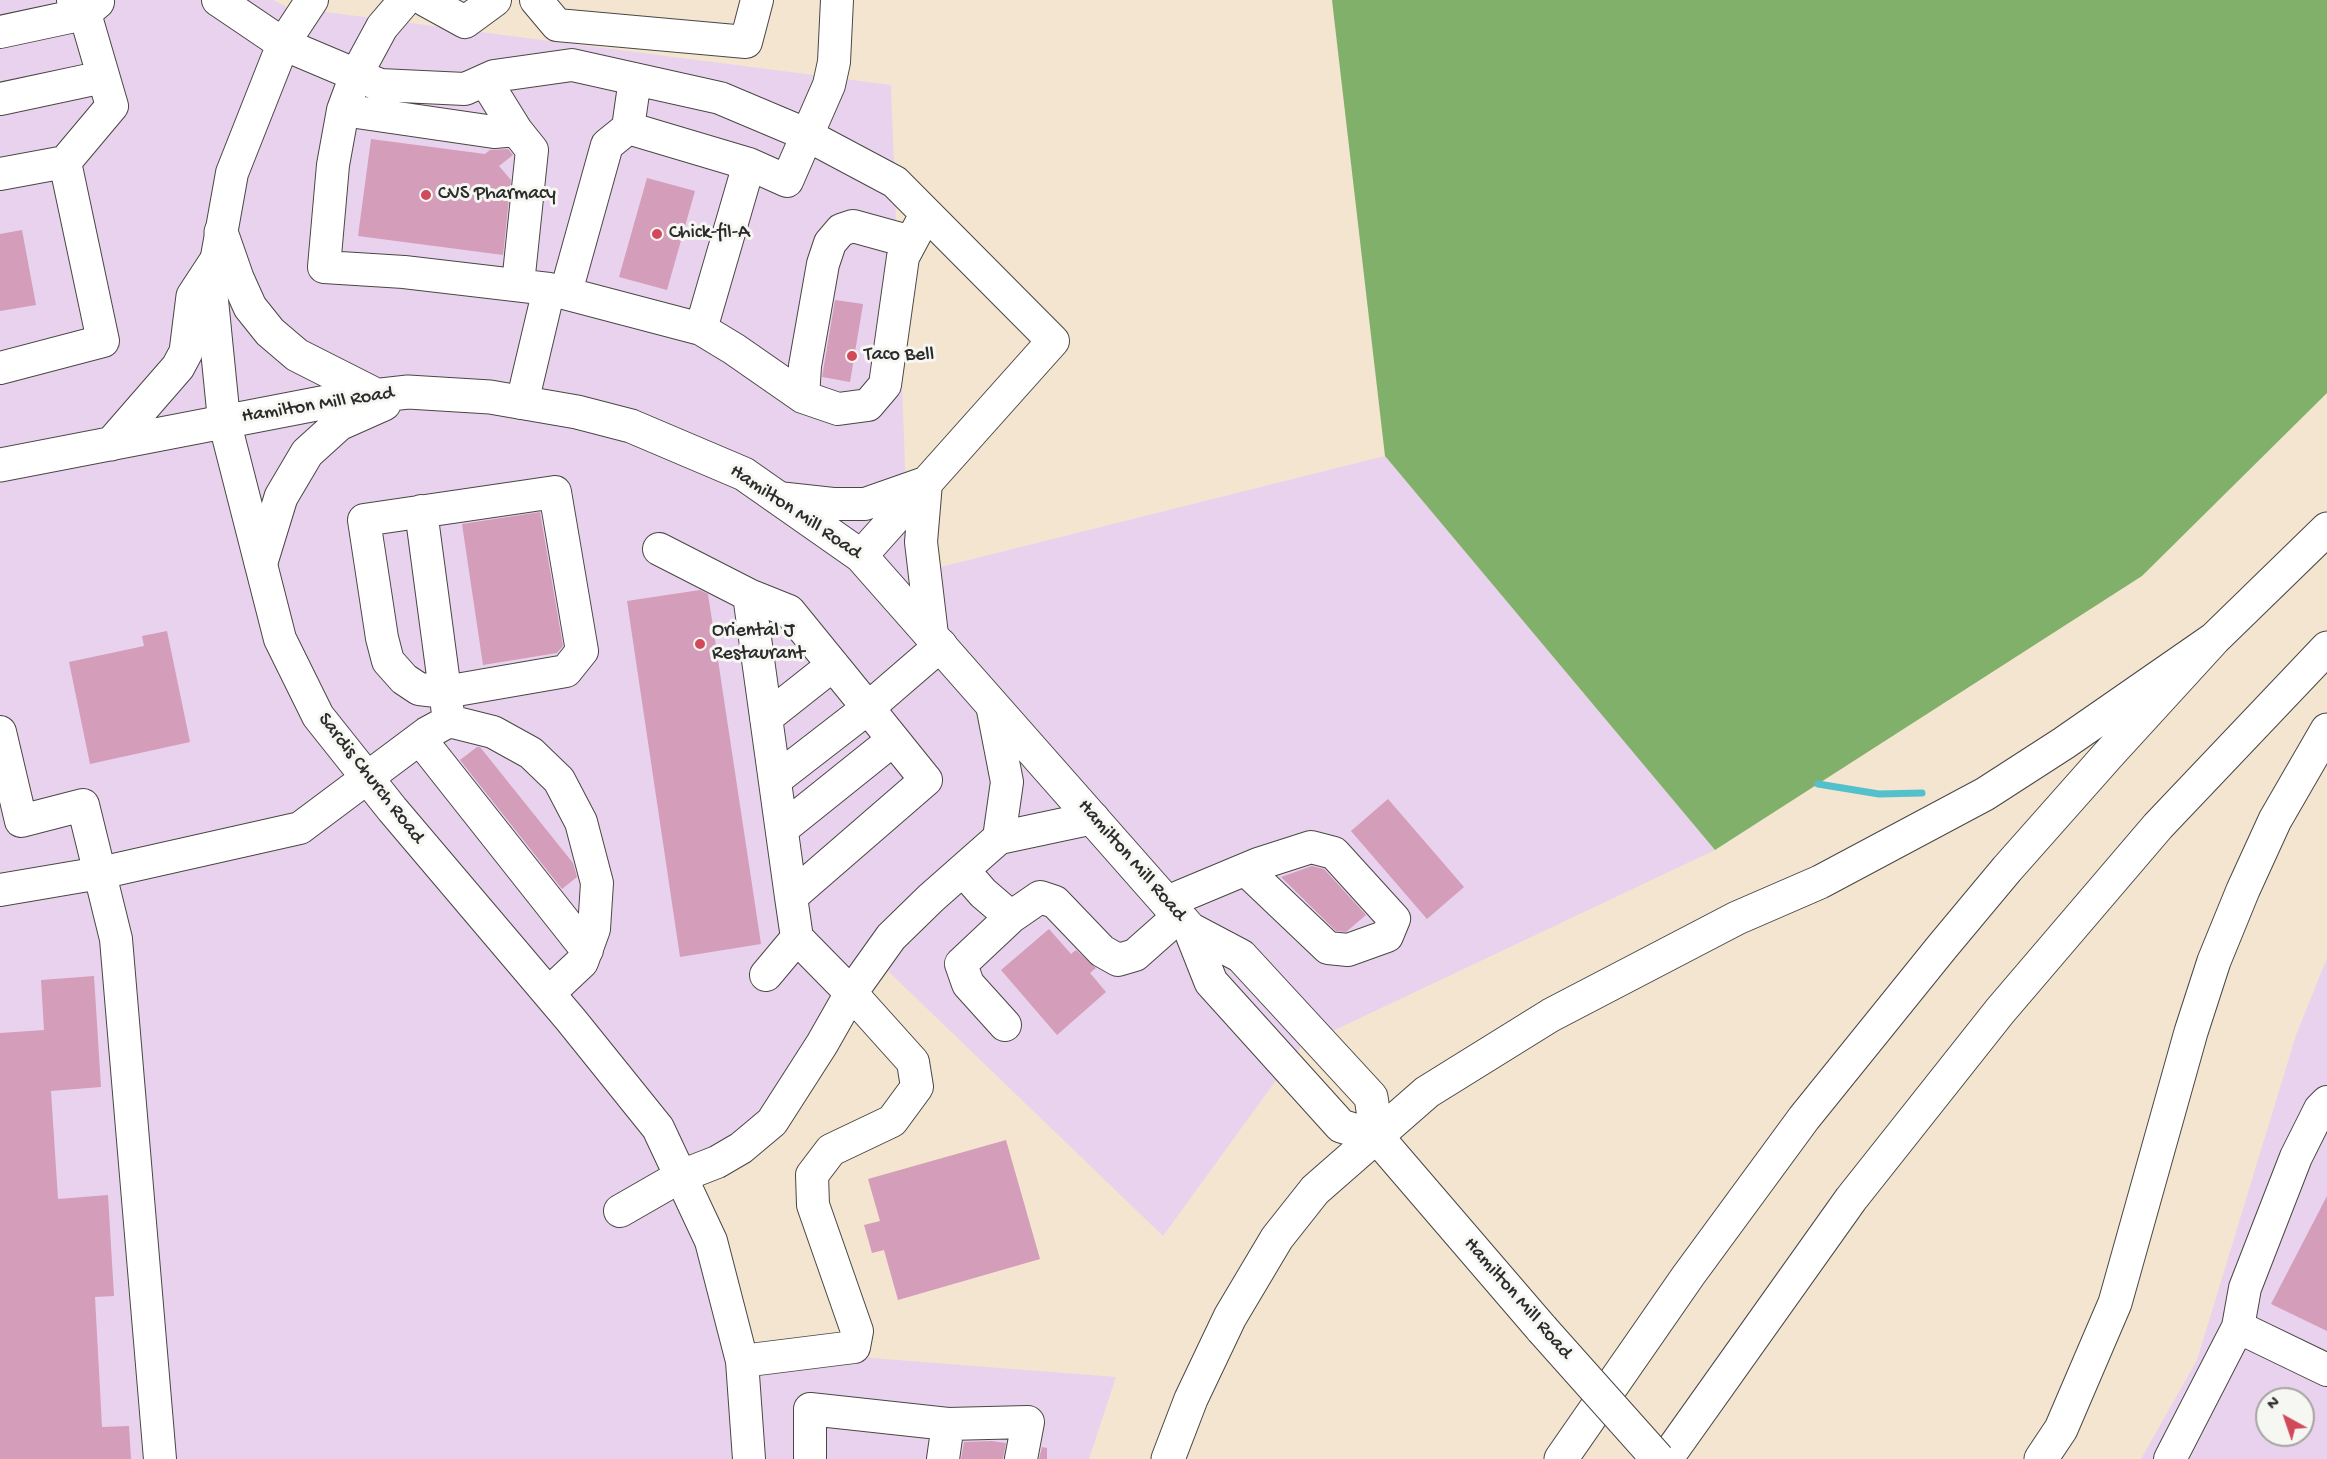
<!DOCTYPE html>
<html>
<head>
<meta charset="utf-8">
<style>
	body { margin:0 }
	#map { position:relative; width:2327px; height:1459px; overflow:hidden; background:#f4e5d0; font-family:"Gochi Hand",sans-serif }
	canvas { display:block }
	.north { position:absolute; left:2255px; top:1387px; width:60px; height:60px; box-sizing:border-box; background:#f6f6f2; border:2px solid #a5a5a2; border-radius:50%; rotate:320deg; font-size:16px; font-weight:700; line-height:24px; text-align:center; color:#2b2b2b }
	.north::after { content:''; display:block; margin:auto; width:21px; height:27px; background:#d1495b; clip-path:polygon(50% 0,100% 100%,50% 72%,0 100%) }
</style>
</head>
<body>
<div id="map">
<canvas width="2327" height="1459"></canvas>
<div class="north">N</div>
</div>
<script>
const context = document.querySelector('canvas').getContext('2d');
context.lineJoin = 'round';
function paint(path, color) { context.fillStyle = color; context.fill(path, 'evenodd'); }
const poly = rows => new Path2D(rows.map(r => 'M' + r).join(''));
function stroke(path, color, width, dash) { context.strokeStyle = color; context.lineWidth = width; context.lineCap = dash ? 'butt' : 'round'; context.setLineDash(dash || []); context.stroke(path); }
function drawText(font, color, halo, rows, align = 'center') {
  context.font = font + ' "Gochi Hand",sans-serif'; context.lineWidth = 6; context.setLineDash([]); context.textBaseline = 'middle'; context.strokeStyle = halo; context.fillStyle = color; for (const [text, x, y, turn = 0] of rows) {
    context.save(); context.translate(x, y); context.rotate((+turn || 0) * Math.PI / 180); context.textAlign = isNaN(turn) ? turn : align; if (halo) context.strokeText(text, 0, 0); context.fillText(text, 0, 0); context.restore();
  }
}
paint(poly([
	[0,0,273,0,287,7,891,85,909,575,1385,456,1715,850,1301,1046,1163,1236,863,947,792,1094,684,1172,743,1348,1116,1377,1089,1459,0,1459],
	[2327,958,2327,1459,2141,1459,2197,1360,2296,1035],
	[2267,1399,2303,1399,2303,1435,2267,1435]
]), '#e9d2ee');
paint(poly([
	[1332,0,2327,0,2327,393,2142,576,1715,850,1385,456]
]), '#81b06a');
stroke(poly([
	[1818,784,1879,794,1922,793]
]), '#53c1cc', 7);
paint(poly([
	[371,139,485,154,490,150,508,149,513,155,499,166,511,180,503,255,358,236],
	[647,178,695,191,667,290,619,277],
	[22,230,36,305,0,311,0,234],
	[835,300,863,304,850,382,822,377],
	[540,512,563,646,557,653,483,665,462,524],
	[700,590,708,594,761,944,680,957,627,601],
	[167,631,190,742,90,764,69,662,144,646,142,636],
	[477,747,480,747,573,863,577,877,562,889,460,760],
	[1388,799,1464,887,1427,919,1351,831],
	[1312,866,1324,869,1366,915,1346,932,1336,931,1281,877],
	[1049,929,1071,954,1076,950,1096,968,1090,973,1106,992,1057,1035,1001,970],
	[94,976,101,1087,51,1091,58,1199,108,1195,114,1296,95,1297,102,1427,129,1426,131,1459,0,1459,0,1033,44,1030,41,980],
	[1006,1140,1040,1259,898,1300,884,1250,872,1253,864,1225,880,1221,868,1179],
	[2327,1196,2327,1331,2271,1304],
	[992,1441,1006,1443,1003,1459,961,1459,964,1442],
	[1042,1447,1047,1448,1047,1459,1039,1459]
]), '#d49db9');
const minor = poly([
	[218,0,283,44,380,85,465,89,494,76,572,65,720,98,803,133,895,182,1053,341,861,556],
	[312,0,283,44,232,173,211,290,224,420,280,639,318,716,392,809,571,1020,658,1128,711,1241,742,1361,749,1459],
	[405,0,382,27,356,75,343,110,333,165,324,267,404,272,549,289,701,329,734,349,803,397,838,409,868,405,885,385,903,257,926,214],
	[425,0,465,22,495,0],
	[536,0,557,25,746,42,757,0],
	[0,32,84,14,98,2],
	[485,80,516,130],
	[0,99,103,77],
	[343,110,494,132,516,130,532,150,518,284],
	[628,128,749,164,701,329],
	[749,164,787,181,829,85,834,62,837,0],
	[0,174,65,162],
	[566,292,607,145,628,128,635,79],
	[0,368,103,341,65,162,112,106,86,17,73,0],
	[803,397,805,366,823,264,830,243,841,230,853,226,911,242],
	[522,403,549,289],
	[926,483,921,542,932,635],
	[555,492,582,651,566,671,445,692,419,689,404,679,388,661,382,638,364,520,555,492],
	[778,498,833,504,865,504,922,484],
	[659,549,749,595,791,897],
	[749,595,789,611,868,708,775,780],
	[992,705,1007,782,999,838],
	[766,718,833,665],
	[449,721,493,732,531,753,559,780,581,822,597,883,594,929,582,962,549,993],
	[0,732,21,821,83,805,116,939,160,1459],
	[420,739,587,950],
	[782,829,893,740],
	[963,870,983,893,1011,917,1040,897,1055,902,1102,951,1118,960,1135,955,1179,916],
	[0,890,100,873,300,828,427,733,449,721,421,511],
	[1167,902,1258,864,1311,847,1334,853,1394,919,1387,936,1348,950,1328,948,1246,870],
	[766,975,797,938],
	[1005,1025,968,984,961,964,1011,917],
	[620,1211,681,1176,717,1162,741,1148,772,1122,822,1044,851,993,891,937,931,898,999,838,1093,818],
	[2238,1327,2245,1288,2296,1157,2320,1109,2327,1102],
	[742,1361,854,1347,857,1331,813,1205,812,1175,831,1150,892,1121,917,1087,913,1062,851,993,797,938,791,897,926,780,868,708,941,645],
	[948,1424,1028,1422,1021,1459],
	[810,1459,810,1409,948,1424,943,1459],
	[2170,1459,2238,1327,2327,1370]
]);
const major = poly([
	[221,232,237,278,250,307,270,332,297,355,376,395],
	[111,444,178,367,186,352,193,296,214,264],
	[0,465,337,400,408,392,490,397,577,412,631,426,744,474,861,556,1190,929,1211,982,1341,1126,1377,1137],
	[261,562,281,497,307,453,339,424,384,404],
	[1190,929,1241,956,1371,1097,1377,1137,1542,1329]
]);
const highway = poly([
	[1168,1459,1191,1399,1230,1317,1277,1238,1315,1190,1427,1092,1551,1015,1737,918,1820,882,1985,794,2064,743,2214,639],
	[1561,1459,1688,1276,1804,1118,1942,947,2007,869,2108,755,2214,639,2327,529],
	[1666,1459,1851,1199,2000,1011,2158,826,2327,648],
	[2041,1459,2061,1429,2115,1303,2191,1032,2214,961,2243,890,2275,820,2327,730]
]);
stroke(minor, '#494744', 34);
stroke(major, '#494744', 35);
stroke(highway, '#494744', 35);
stroke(minor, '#fff', 32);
stroke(major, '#fff', 33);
stroke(highway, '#fff', 33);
const majorBridge = poly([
	[1542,1329,1658,1459]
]);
stroke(majorBridge, '#494744', 35, []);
stroke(majorBridge, '#fff', 33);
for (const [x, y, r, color] of [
	[426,195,6,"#d1495b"],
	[657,234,6,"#d1495b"],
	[852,356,6,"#d1495b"],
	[700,644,6,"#d1495b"]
]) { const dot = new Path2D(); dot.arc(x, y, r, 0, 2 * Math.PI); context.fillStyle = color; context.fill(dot); stroke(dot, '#f6f6f2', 2); }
drawText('20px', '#2b2b2b', '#f6f6f2', [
	["CVS Pharmacy",438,195],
	["Chick-fil-A",669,234],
	["Taco Bell",864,356],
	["Oriental J",712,632],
	["Restaurant",712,655]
], 'left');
drawText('20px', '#2b2b2b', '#f6f6f2', [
	["Hamilton Mill Road",318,406,-9],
	["Hamilton Mill Road",795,513,34],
	["Sardis Church Road",370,779,52],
	["Hamilton Mill Road",1131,861,49],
	["Hamilton Mill Road",1517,1299,49]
]);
</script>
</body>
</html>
